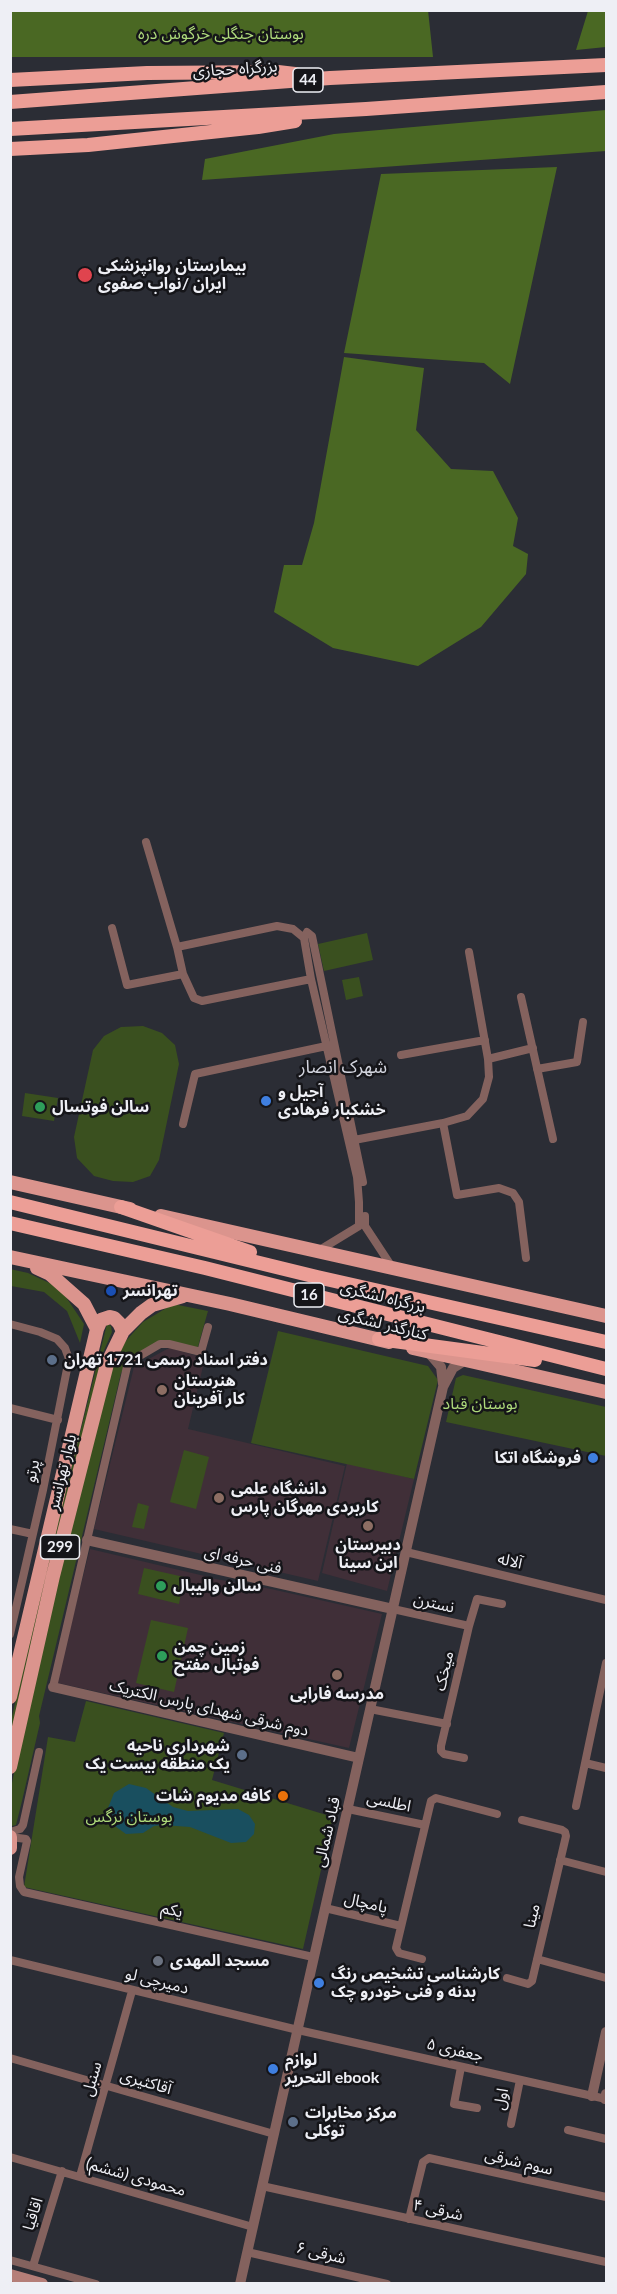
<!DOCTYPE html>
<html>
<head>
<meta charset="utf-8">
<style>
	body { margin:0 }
	#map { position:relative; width:617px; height:2294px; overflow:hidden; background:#2b2d35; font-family:Lato,sans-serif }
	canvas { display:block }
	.frame { position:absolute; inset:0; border:12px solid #eeeff5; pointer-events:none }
</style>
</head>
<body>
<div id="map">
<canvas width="617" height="2294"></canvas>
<div class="frame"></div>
</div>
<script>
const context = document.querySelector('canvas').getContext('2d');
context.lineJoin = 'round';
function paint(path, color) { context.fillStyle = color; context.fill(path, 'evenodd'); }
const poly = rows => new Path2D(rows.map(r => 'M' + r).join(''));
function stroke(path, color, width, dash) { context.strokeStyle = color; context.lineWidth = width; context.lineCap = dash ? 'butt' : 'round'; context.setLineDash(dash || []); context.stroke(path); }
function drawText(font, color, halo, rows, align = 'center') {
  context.font = font + ' Lato,"Noto Sans Arabic",sans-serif'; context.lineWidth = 5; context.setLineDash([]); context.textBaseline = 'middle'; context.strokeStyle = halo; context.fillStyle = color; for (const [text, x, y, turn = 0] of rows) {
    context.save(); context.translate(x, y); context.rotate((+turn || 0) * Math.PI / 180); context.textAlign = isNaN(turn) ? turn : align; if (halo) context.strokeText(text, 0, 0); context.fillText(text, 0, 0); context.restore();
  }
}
paint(poly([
	[169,1348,205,1358,188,1429,345,1466,318,1581,94,1529,134,1367],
	[347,1463,414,1479,387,1591,322,1573],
	[90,1549,209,1577,209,1579,210,1578,271,1589,382,1614,349,1748,58,1683,57,1679]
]), '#402f38');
paint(poly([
	[367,933,373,960,324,971,318,944],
	[359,977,363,996,346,1000,342,980],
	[143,1026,162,1033,175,1045,179,1064,159,1160,150,1176,133,1182,113,1181,94,1176,77,1158,74,1137,93,1050,104,1036,121,1027],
	[25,1093,58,1098,54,1121,22,1116],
	[10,1269,28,1273,60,1288,84,1324,80,1343,67,1311,44,1292,11,1286],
	[173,1304,208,1311,197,1350,168,1342,131,1358,121,1373,39,1716,40,1723,22,1801,16,1825,12,1826,11,1788,24,1723,112,1356,143,1322],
	[107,1324,111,1326,112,1332,102,1355,11,1743,11,1721,38,1602],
	[278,1331,428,1366,438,1380,414,1479,251,1443],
	[463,1375,606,1407,606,1456,446,1422,456,1378],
	[184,1450,209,1457,196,1509,170,1502],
	[138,1503,149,1506,144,1529,132,1527],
	[144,1568,184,1577,179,1604,138,1594],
	[151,1620,188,1628,174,1692,136,1683],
	[86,1701,224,1733,212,1780,333,1817,303,1949,24,1887,48,1737,75,1742]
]), '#3a501f');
paint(poly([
	[428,10,433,57,11,57,11,11],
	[588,11,606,11,606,47,576,50],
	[606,110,606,151,202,180,205,159,334,134],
	[557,167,510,384,484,363,344,353,381,174],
	[344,357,424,368,416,430,451,469,493,471,518,518,513,546,528,554,526,574,481,627,418,666,333,648,274,612,284,565,302,565,314,523]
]), '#4a6823');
paint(poly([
	[129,1784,146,1788,173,1807,188,1811,238,1809,249,1815,255,1824,254,1834,246,1842,231,1843,190,1827,163,1825,154,1826,143,1833,126,1834,112,1824,108,1808,114,1793]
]), '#194f5f');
stroke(poly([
	[146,842,177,947,183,974,194,998,202,1001,311,979],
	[112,928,127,985,183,974],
	[304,938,307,932,312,936,363,1182],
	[177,947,277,926,293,929,304,938,311,979,357,1177,359,1202,359,1226,318,1251],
	[521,997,553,1139],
	[401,1055,485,1040],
	[488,1059,533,1048],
	[537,1069,577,1062,583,1022],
	[443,1123,457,1195,499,1188,513,1193,519,1202,526,1258],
	[183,1124,195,1074,331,1045],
	[349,1141,443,1123,467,1116,483,1099,489,1077,488,1059,469,952],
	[365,1216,365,1226,392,1267],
	[10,1324,40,1332,57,1339,65,1348,69,1359,43,1490,10,1634],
	[10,1408,58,1420],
	[10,1529,33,1534],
	[406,1552,606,1600],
	[393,1609,469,1626],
	[53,1687,127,1367,131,1361,160,1344,169,1344,201,1352,208,1327],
	[370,1709,447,1724],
	[464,1758,444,1754,441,1751,441,1746,469,1626,477,1599,502,1604],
	[585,1763,606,1768],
	[576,1806,606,1663],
	[348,1809,425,1825],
	[10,1832,20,1829,23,1825,39,1752],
	[11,1837,26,1839,27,1841,19,1877,20,1886,24,1892,313,1957],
	[560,1860,606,1872],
	[325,1908,401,1926],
	[422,1959,399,1953,396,1948,431,1801,436,1798,497,1814],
	[537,1959,606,1978],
	[10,1960,298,2030,606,2099],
	[507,1978,528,1984,532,1981,566,1836,565,1832,562,1830,522,1820],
	[10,2058,274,2134],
	[461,2067,454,2104,477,2108],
	[511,2124,520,2080],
	[568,2130,606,2139],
	[10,2157,253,2227],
	[80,2176,132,1991],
	[262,2186,606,2262],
	[409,2219,423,2162,429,2158,606,2197],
	[247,2252,387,2284],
	[10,2260,96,2284],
	[33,2266,62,2171]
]), '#84625e', 8);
stroke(poly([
	[429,1353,441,1367,443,1384],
	[87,1540,393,1609],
	[53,1687,359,1758],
	[592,2096,606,2032],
	[605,2099,606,2094],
	[240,2284,443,1387,453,1368,464,1361]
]), '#84625e', 10);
stroke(poly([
	[10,2275,42,2284]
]), '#b57e78', 12);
stroke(poly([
	[10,1182,130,1209],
	[161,1216,606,1316],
	[10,1257,230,1304,389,1342],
	[37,1268,50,1274,84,1304,97,1329],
	[413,1348,606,1392],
	[10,1697,97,1329,101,1320,110,1317,114,1318,119,1323,123,1331],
	[10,1767,53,1576,107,1364,123,1331,141,1313,152,1305,183,1296],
	[10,1837,10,1848]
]), '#db948d', 14);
stroke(poly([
	[10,80,147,73,278,72,295,74],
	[10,102,330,78,606,65],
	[10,129,366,109,606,92],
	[10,149,88,145,258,127,295,121],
	[10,1202,317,1277,606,1342],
	[121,1207,250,1252],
	[10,1223,205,1268,606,1369],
	[379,1339,535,1360]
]), '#ec9e96', 14);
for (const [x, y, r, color] of [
	[85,275,8,"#e0444e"],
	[266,1101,6,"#3f7fe0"],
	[40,1107,6,"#2e9e5b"],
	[111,1291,6,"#1a4fb4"],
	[52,1360,6,"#5c6f8a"],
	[162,1390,6,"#8d6e63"],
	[593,1458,6,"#3f7fe0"],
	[219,1498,6,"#8d6e63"],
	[368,1526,6,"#8d6e63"],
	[161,1586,6,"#2e9e5b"],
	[162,1656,6,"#2e9e5b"],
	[337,1675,6,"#8d6e63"],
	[242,1755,6,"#5c6f8a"],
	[283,1796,6,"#e8710a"],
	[158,1961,6,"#6b7280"],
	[319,1983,6,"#3f7fe0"],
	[273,2069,6,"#3f7fe0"],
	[293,2122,6,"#5c6f8a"]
]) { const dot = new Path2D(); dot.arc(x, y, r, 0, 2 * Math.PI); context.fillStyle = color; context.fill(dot); stroke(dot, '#151519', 2); }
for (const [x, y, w] of [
	[308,80,30],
	[309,1295,30],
	[60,1547,39]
]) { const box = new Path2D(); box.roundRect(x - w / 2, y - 12, w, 24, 4.5); context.fillStyle = '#151519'; context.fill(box); stroke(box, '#eeeff5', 1.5); }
drawText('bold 15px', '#eeeff5', null, [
	["44",308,80],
	["16",309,1295],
	["299",60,1547]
]);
drawText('16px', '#aeda7b', '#151519', [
	["بوستان جنگلی خرگوش دره",221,34],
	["بوستان قباد",480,1404],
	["بوستان نرگس",129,1817]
]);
drawText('16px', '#eeeff5', '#151519', [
	["بزرگراه حجازی",235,69,-4],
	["بزرگراه لشگری",383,1297,14],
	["کنارگذر لشگری",383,1324,14],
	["پرتو",32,1471,-78],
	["بلوار تهرانسر",62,1472,-76],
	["فنی حرفه ای",243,1560,13],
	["آلاله",510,1561,13],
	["نسترن",434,1603,13],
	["میخک",444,1671,-77],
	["دوم شرقی شهدای پارس الکتریک",209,1708,13],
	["اطلسی",389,1802,12],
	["قباد شمالی",327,1832,-77],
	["پامچال",366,1903,13],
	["یکم",172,1910,13],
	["مینا",532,1916,-77],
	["دمیرچی لو",157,1981,14],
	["جعفری ۵",455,2050,13],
	["سنبل",92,2079,-74],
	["آقاکثیری",146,2082,16],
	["اول",501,2099,-79],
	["سوم شرقی",519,2162,13],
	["محمودی (ششم)",136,2177,16],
	["۴ شرقی",438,2210,12],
	["اقاقیا",33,2214,-73],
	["۶ شرقی",321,2253,13]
]);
drawText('bold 16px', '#eeeff5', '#151519', [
	["بیمارستان روانپزشکی",98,266],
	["ایران /نواب صفوی",98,284],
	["آجیل و",278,1092],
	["خشکبار فرهادی",278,1110],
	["سالن فوتسال",52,1107],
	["تهرانسر",123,1291],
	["دفتر اسناد رسمی 1721 تهران",64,1360],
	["هنرستان",174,1381],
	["کار آفرینان",174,1399],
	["فروشگاه اتکا",581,1458,"right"],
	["دانشگاه علمی",231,1489],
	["کاربردی مهرگان پارس",231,1507],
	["دبیرستان",368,1545,"center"],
	["ابن سینا",368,1563,"center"],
	["سالن والیبال",173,1586],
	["زمین چمن",174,1647],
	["فوتبال مفتح",174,1665],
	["مدرسه فارابی",337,1694,"center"],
	["شهرداری ناحیه",230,1746,"right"],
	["یک منطقه بیست یک",230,1764,"right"],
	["کافه مدیوم شات",271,1796,"right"],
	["مسجد المهدی",170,1961],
	["کارشناسی تشخیص رنگ",331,1974],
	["بدنه و فنی خودرو چک",331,1992],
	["لوازم",285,2060],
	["التحریر ebook",285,2078],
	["مرکز مخابرات",305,2113],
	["توکلی",305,2131]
], 'left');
drawText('18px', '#d3d5df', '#151519', [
	["شهرک انصار",343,1067]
]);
</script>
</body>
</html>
